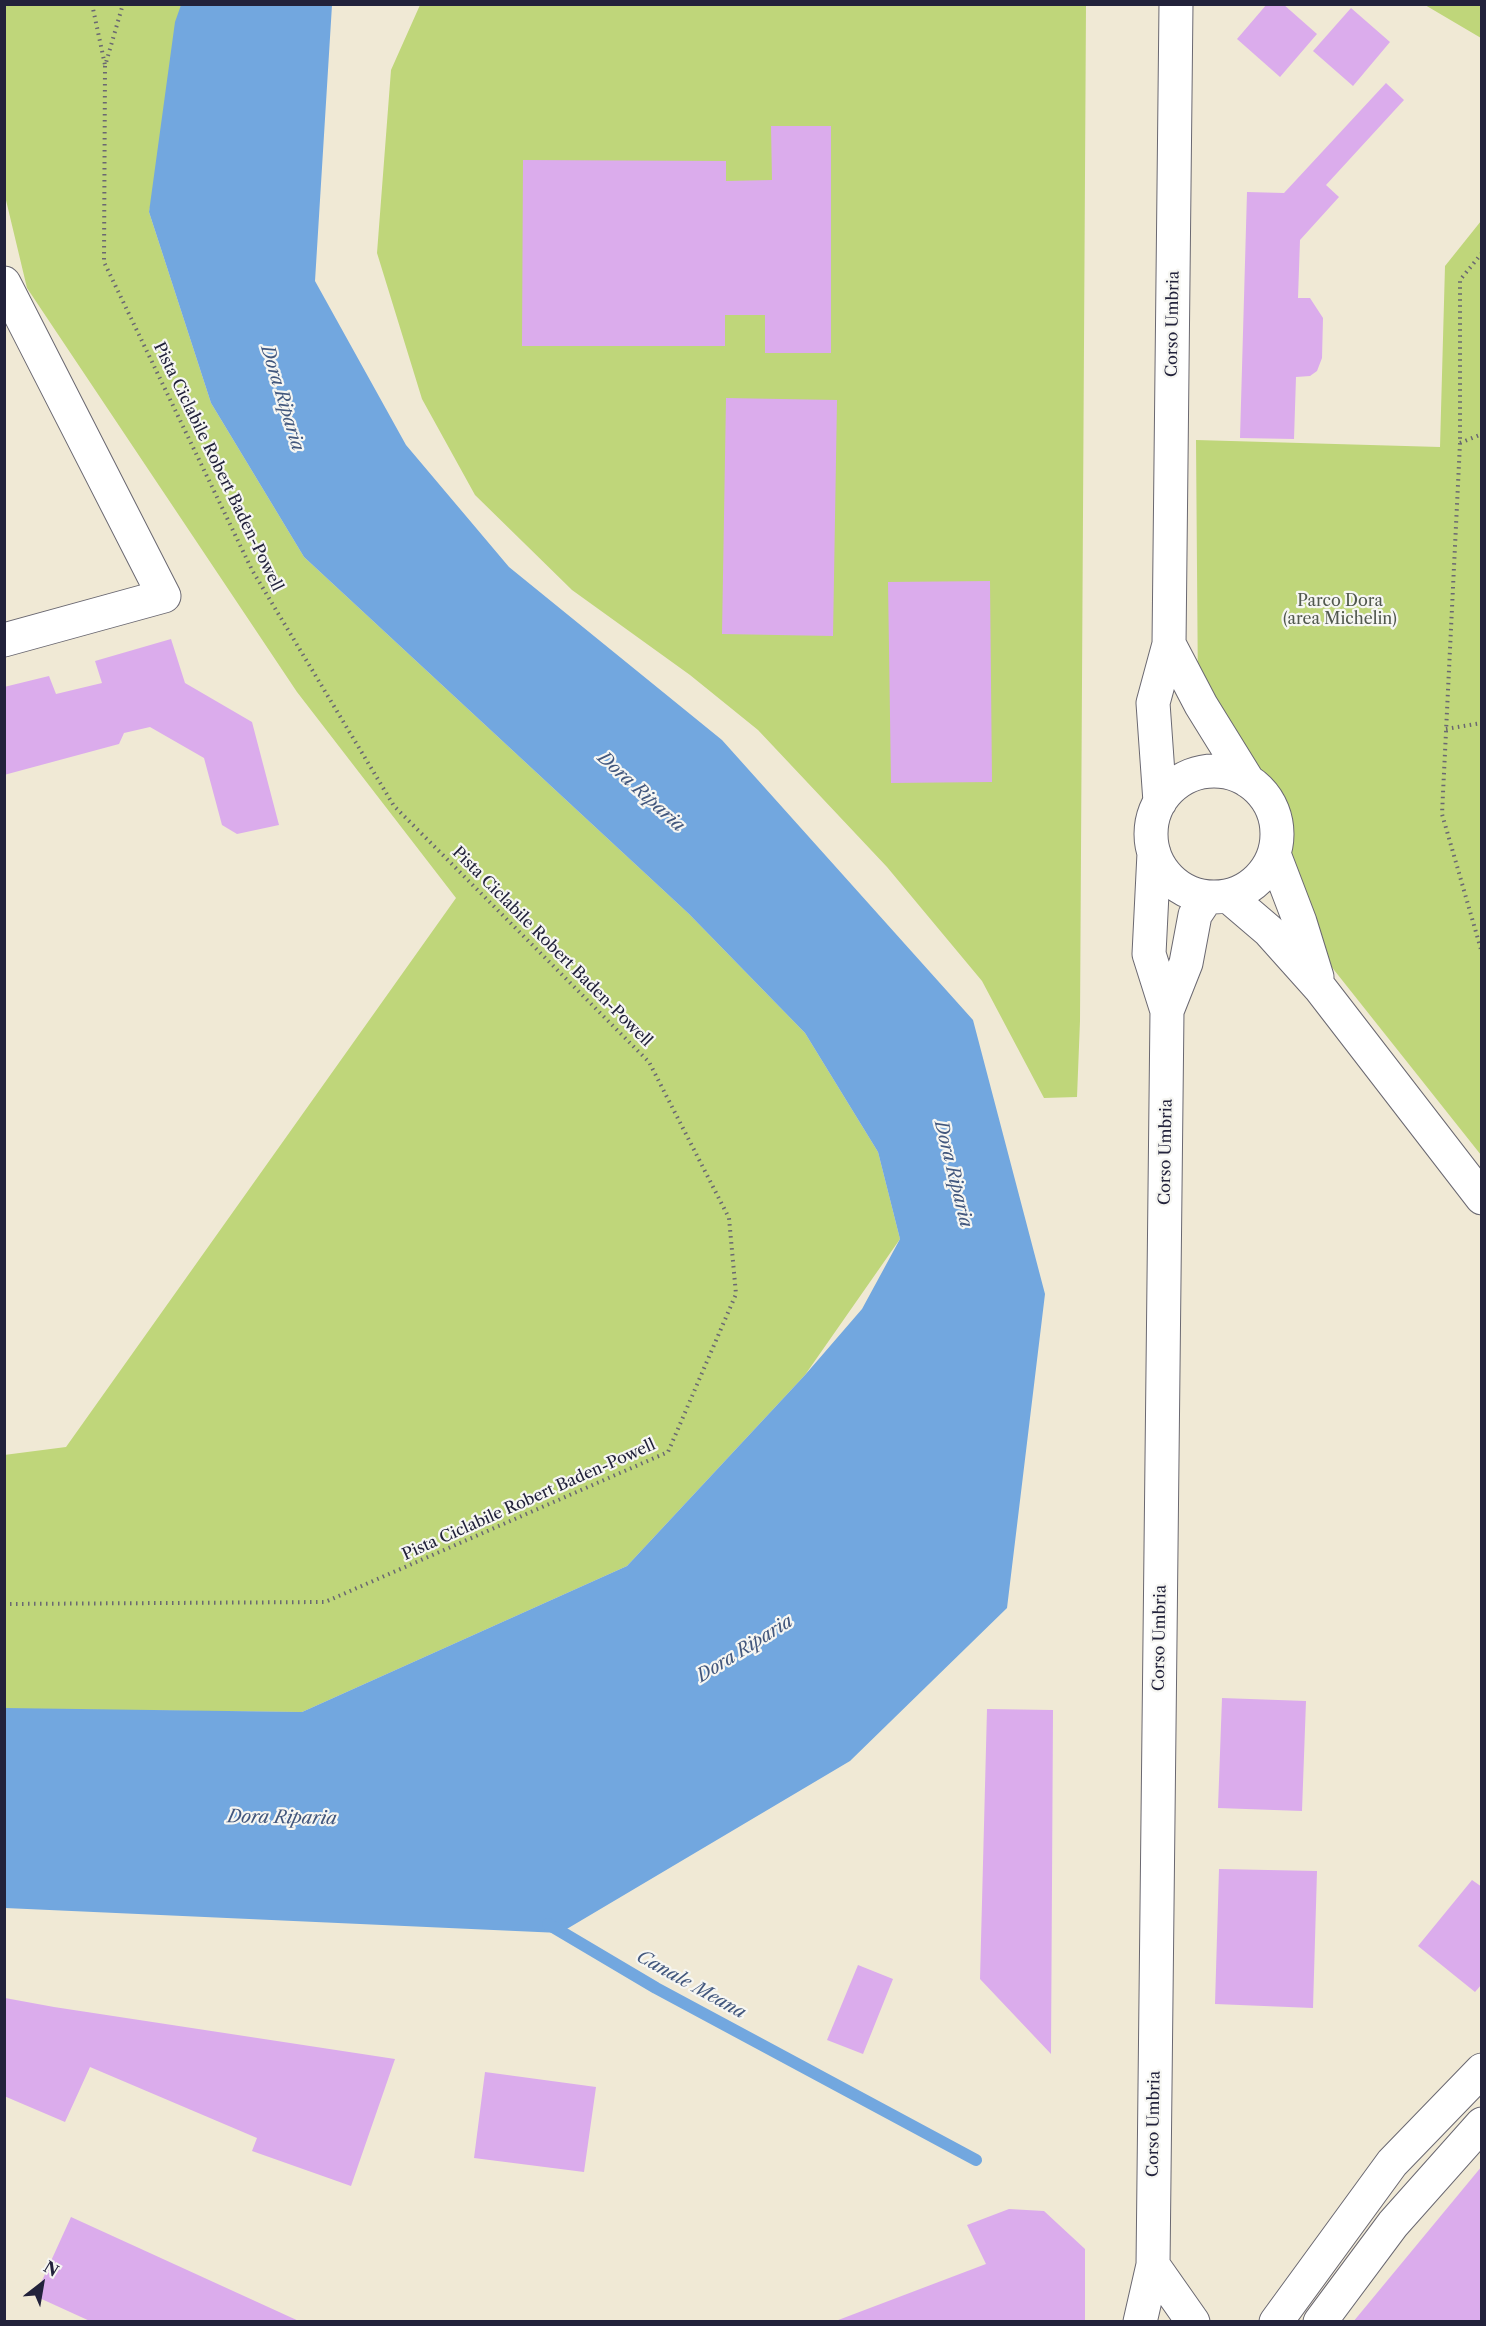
<!DOCTYPE html>
<html>
<head>
<meta charset="utf-8">
<style>
	body { margin:0 }
	#map { position:relative; width:1486px; height:2326px; overflow:hidden; background:#f0e9d5; font-family:"Libre Caslon Text",serif }
	canvas { display:block }
	.frame { position:absolute; inset:0; border:6px solid #22223b; pointer-events:none }
	.north { position:absolute; left:12px; top:2254px; width:60px; height:60px; -webkit-text-stroke:4px #f6f6f2; paint-order:stroke; rotate:31deg; font-size:16px; font-weight:700; line-height:24px; text-align:center; color:#22223b }
	.north::after { content:''; display:block; margin:auto; width:21px; height:27px; background:#22223b; clip-path:polygon(50% 0,100% 100%,50% 72%,0 100%) }
</style>
</head>
<body>
<div id="map">
<canvas width="1486" height="2326"></canvas>
<div class="frame"></div>
<div class="north">N</div>
</div>
<script>
const context = document.querySelector('canvas').getContext('2d');
context.lineJoin = 'round';
function paint(path, color) { context.fillStyle = color; context.fill(path, 'evenodd'); }
const poly = rows => new Path2D(rows.map(r => 'M' + r).join(''));
function stroke(path, color, width, dash) { context.strokeStyle = color; context.lineWidth = width; context.lineCap = dash ? 'butt' : 'round'; context.setLineDash(dash || []); context.stroke(path); }
function drawText(font, color, halo, rows, align = 'center') {
  context.font = font + ' "Libre Caslon Text",serif'; context.lineWidth = 4.5; context.setLineDash([]); context.textBaseline = 'middle'; context.strokeStyle = halo; context.fillStyle = color; for (const [text, x, y, turn = 0] of rows) {
    context.save(); context.translate(x, y); context.rotate((+turn || 0) * Math.PI / 180); context.textAlign = isNaN(turn) ? turn : align; if (halo) context.strokeText(text, 0, 0); context.fillText(text, 0, 0); context.restore();
  }
}
paint(poly([
	[5,5,195,5,149,212,211,403,304,557,689,914,805,1033,878,1152,900,1239,805,1375,627,1566,302,1712,5,1709,4,1455,66,1447,456,898,297,692,27,288,5,196],
	[420,5,1086,5,1080,1021,1077,1097,1044,1098,982,981,887,867,758,730,690,675,572,590,475,495,422,399,377,253,391,70],
	[1425,5,1481,5,1481,38],
	[1481,221,1481,1155,1315,946,1291,887,1286,817,1275,790,1198,696,1196,440,1440,447,1445,266]
]), '#bfd67a');
paint(poly([
	[181,5,332,5,315,281,406,445,509,567,722,740,973,1020,1045,1294,1007,1608,850,1761,560,1933,5,1908,5,1708,302,1712,627,1566,805,1375,862,1309,900,1239,878,1152,805,1033,689,914,304,557,211,403,149,212,175,22]
]), '#72a7df');
stroke(poly([
	[548,1924,656,1988,976,2160]
]), '#72a7df', 12);
paint(poly([
	[1267,4,1283,4,1317,34,1280,77,1237,39],
	[1351,8,1390,42,1353,86,1313,51],
	[1386,83,1404,100,1326,185,1339,197,1300,240,1298,298,1310,298,1323,318,1322,358,1317,371,1310,376,1296,377,1294,439,1240,438,1247,192,1284,193],
	[771,126,831,126,831,353,765,353,765,315,725,315,725,346,522,346,523,160,726,161,726,181,772,180],
	[726,398,837,400,833,636,722,634],
	[990,581,992,782,891,783,888,582],
	[171,639,185,683,252,722,279,825,237,834,222,825,204,758,150,727,124,733,119,744,4,775,4,687,49,676,56,694,102,683,95,661],
	[1222,1698,1306,1701,1302,1811,1218,1808],
	[987,1709,1053,1710,1051,2054,980,1979],
	[1219,1869,1317,1871,1313,2008,1215,2004],
	[1472,1880,1482,1887,1482,1984,1475,1992,1418,1946],
	[858,1965,893,1979,863,2054,827,2040],
	[5,1998,54,2007,395,2059,351,2186,252,2151,257,2138,90,2067,65,2122,4,2096],
	[485,2072,596,2087,584,2172,474,2158],
	[1482,2166,1482,2322,1353,2322],
	[1009,2209,1044,2211,1085,2249,1085,2322,833,2322,986,2264,967,2225],
	[71,2217,301,2322,92,2322,35,2296]
]), '#dbacec');
const minor = poly([
	[4,283,164,596,4,640],
	[1169,644,1201,705,1248,781],
	'1151 834a63 63 0 1 1 126 0a63 63 0 1 1-126 0Z',
	[1160,802,1153,703,1169,644,1176,4],
	[1274,854,1300,922,1317,977],
	[1228,896,1269,931,1320,988,1482,1198],
	[1167,1011,1186,963,1195,915,1207,897],
	[1153,2265,1193,2322],
	[1140,2322,1153,2265,1167,1011,1149,954,1154,853],
	[1276,2322,1392,2163,1482,2070],
	[1320,2322,1393,2224,1482,2124]
]);
stroke(minor, '#6a6871', 35);
stroke(poly([
	[92,4,105,65],
	[1482,253,1460,280,1460,443,1442,814,1482,953],
	[1460,443,1482,434],
	[1446,729,1482,723],
	[4,1604,325,1602,668,1452,736,1294,729,1218,649,1062,394,806,252,570,104,262,105,66,123,4]
]), '#6a6871', 4, [1.5, 4.5]);
stroke(minor, '#fff', 33);
drawText('16px', '#22223b', '#f6f6f2', [
	["Corso Umbria",1173,324,-89],
	["Pista Ciclabile Robert Baden-Powell",218,467,64],
	["Pista Ciclabile Robert Baden-Powell",552,947,45],
	["Corso Umbria",1166,1152,-89],
	["Pista Ciclabile Robert Baden-Powell",529,1500,-24],
	["Corso Umbria",1160,1638,-89],
	["Corso Umbria",1154,2124,-89]
]);
drawText('16px', '#51584e', '#f6f6f2', [
	["Parco Dora",1340,601],
	["(area Michelin)",1340,619]
]);
drawText('italic 18px', '#42577d', '#f6f6f2', [
	["Dora Riparia",282,398,73],
	["Dora Riparia",641,792,42],
	["Dora Riparia",953,1174,76],
	["Dora Riparia",745,1649,-32],
	["Dora Riparia",282,1818,1],
	["Canale Meana",691,1985,29]
]);
</script>
</body>
</html>
